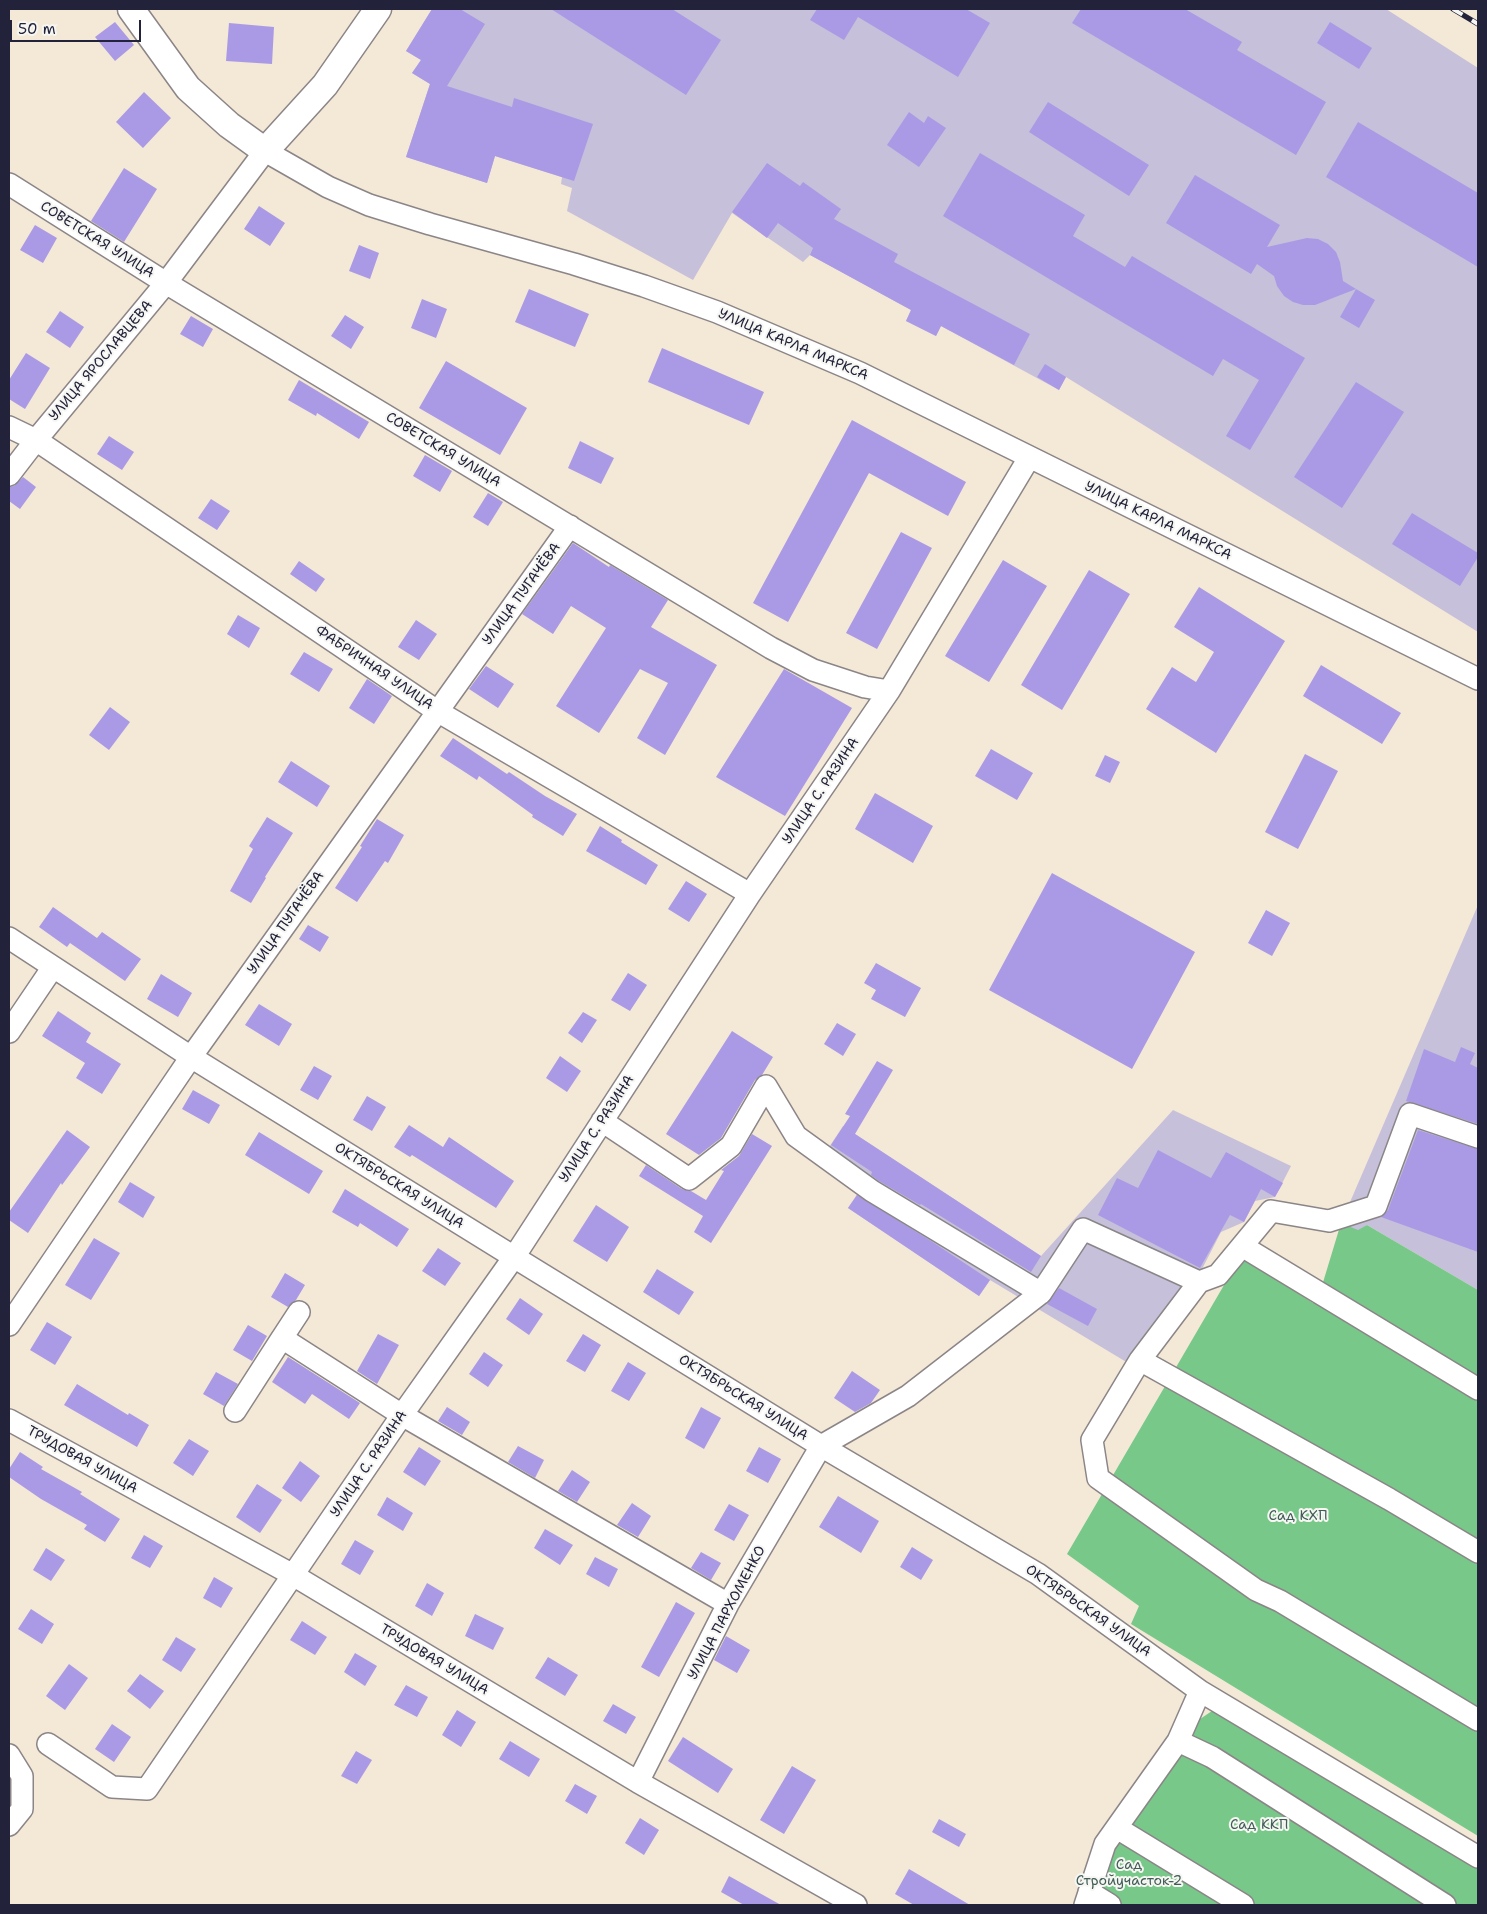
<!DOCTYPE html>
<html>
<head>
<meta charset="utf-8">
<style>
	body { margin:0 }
	#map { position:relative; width:1487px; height:1914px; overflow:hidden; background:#f4e8d6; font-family:"Shantell Sans",sans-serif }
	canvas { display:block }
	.frame { position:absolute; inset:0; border:10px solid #22223b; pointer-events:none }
	.scale { position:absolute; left:10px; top:20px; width:131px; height:22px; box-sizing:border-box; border:2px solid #22223b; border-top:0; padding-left:6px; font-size:15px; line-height:18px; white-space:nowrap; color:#22223b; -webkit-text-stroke:4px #f6f6f2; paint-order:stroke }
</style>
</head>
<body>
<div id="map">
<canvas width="1487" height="1914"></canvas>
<div class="frame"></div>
<div class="scale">50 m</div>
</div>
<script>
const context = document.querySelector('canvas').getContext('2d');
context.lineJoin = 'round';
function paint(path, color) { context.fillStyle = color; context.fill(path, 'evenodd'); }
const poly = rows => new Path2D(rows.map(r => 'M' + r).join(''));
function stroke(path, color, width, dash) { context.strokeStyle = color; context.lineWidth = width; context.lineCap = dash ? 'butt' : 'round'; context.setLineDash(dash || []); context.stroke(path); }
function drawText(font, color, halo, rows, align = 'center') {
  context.font = font + ' "Shantell Sans",sans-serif'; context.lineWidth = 4; context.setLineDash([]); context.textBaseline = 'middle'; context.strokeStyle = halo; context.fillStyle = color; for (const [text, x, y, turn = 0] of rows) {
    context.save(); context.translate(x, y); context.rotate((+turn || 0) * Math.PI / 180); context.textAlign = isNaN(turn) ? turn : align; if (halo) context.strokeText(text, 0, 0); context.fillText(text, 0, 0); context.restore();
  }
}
paint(poly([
	[432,9,1386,9,1478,68,1478,632,1066,377,1059,390,941,326,936,336,906,321,911,310,810,255,803,262,732,213,693,280,567,211,572,188,561,184,562,177,495,156,487,183,406,157,430,84,412,73,421,60,406,51],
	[1478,905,1478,1290,1367,1225,1358,1231,1341,1223],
	[1173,1110,1291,1166,1275,1197,1255,1201,1244,1222,1221,1232,1202,1269,1128,1363,990,1280,979,1296,848,1208,858,1193,818,1164,843,1126,1041,1256]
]), '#c6c0da');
paint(poly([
	[1341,1223,1358,1230,1367,1225,1478,1290,1478,1836,1131,1624,1139,1606,1067,1554,1241,1256,1313,1303,1321,1289],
	[1215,1709,1478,1864,1478,1905,1085,1905,1105,1844,1191,1725]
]), '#78c889');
paint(poly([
	[432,9,460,9,485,24,447,86,512,107,514,98,593,124,574,181,495,156,487,183,406,157,430,84,412,73,421,60,406,51],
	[551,9,672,9,721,40,686,95],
	[817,9,966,9,990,23,958,77,858,17,844,40,810,20],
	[1081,9,1185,9,1242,42,1237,50,1326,102,1296,155,1072,23],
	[115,22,134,45,115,61,95,37],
	[1330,22,1372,48,1359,69,1317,43],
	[229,23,274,27,272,64,226,61],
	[144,92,171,118,143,148,116,122],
	[1048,102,1149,165,1129,196,1029,132],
	[909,112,924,123,928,116,946,128,919,167,887,145],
	[1358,122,1478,193,1478,267,1326,177],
	[980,153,1085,215,1073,236,1125,267,1132,256,1305,358,1250,450,1226,436,1259,380,1223,359,1213,376,943,216],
	[767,163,800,186,803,182,841,209,834,219,898,254,894,262,1030,334,1014,365,941,326,936,336,906,321,911,310,810,255,813,248,778,223,767,238,732,212],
	[124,168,157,189,124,242,91,221],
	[1195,175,1280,225,1267,247,1307,238,1318,239,1328,244,1336,252,1340,262,1343,281,1356,289,1315,305,1303,305,1293,302,1284,296,1277,286,1274,276,1257,264,1251,274,1166,223],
	[259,206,285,223,270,246,244,229],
	[35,225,57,238,43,263,20,250],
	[359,245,379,253,370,279,349,271],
	[529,289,589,314,575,347,515,322],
	[1356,289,1375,300,1359,328,1340,317],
	[422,299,447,309,436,338,411,328],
	[60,311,84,327,70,348,46,332],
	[345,315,364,327,351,349,331,336],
	[191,316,213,329,203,347,180,334],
	[662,348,764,392,749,425,648,382],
	[26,353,50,368,25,409,9,399,9,380],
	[446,361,527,408,500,455,419,408],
	[1045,364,1066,377,1059,390,1037,377],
	[299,380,369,422,359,439,317,413,316,416,288,400],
	[1356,382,1404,412,1342,508,1294,477],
	[852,420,966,482,948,516,869,473,788,622,753,603],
	[109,436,134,452,122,470,97,454],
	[580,441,614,458,601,484,568,468],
	[425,455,452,471,440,492,413,476],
	[23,477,36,487,20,509,9,501,9,487,14,486],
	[488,493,503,502,488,526,473,517],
	[211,499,230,511,217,530,198,518],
	[1412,513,1478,553,1478,557,1460,586,1392,544],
	[901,532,932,548,877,649,846,633],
	[573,543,609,567,610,565,668,600,651,627,717,665,665,755,637,738,668,683,640,669,599,733,556,706,606,628,571,606,553,634,522,614],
	[1003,560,1047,586,989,682,945,656],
	[299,561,325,579,316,592,290,574],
	[1089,570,1130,594,1062,710,1021,685],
	[1199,587,1285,641,1216,753,1146,709,1172,667,1196,682,1214,652,1174,627],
	[238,615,260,628,249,648,227,634],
	[416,620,437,634,419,660,398,647],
	[304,652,333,669,319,692,290,674],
	[1321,665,1401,713,1382,744,1303,696],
	[486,666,514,684,498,708,469,689],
	[784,669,852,708,785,816,716,777],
	[367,679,392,696,374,724,349,708],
	[110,707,130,722,109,750,89,735],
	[453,738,507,774,509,772,545,796,577,814,563,836,532,817,533,815,479,776,477,780,440,756],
	[991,749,1033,773,1017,800,975,776],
	[1305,754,1338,771,1298,849,1265,832],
	[1105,755,1120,762,1110,783,1095,776],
	[291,761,330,786,317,807,278,782],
	[875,793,933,826,913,863,855,829],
	[267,817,293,833,265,877,266,878,251,903,230,891,253,849,249,846],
	[377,819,404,835,388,863,385,861,357,902,335,888,362,847,360,846],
	[600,826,622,840,621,842,658,865,646,885,586,851],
	[1052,873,1195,952,1132,1069,989,990],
	[686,881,707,894,689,922,668,909],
	[53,907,97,938,102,932,141,959,125,981,70,943,67,947,39,927],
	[1266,910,1290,923,1272,956,1248,943],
	[308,925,329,937,320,952,299,939],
	[876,963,921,988,905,1017,871,999,876,990,864,983],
	[628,973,647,985,630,1011,611,1000],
	[161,974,192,993,178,1017,147,999],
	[259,1004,292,1024,279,1046,245,1025],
	[58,1011,91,1033,86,1042,121,1064,102,1094,76,1078,85,1063,42,1036],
	[583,1012,597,1020,582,1043,568,1033],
	[837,1023,856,1034,843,1056,824,1044],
	[732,1031,773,1057,762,1075,755,1080,721,1138,699,1155,666,1134],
	[1461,1047,1475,1053,1470,1064,1478,1068,1478,1124,1406,1101,1424,1049,1455,1062],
	[560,1056,581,1071,567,1092,546,1078],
	[877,1061,893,1070,855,1134,1041,1256,1031,1272,921,1204,920,1205,879,1181,871,1175,872,1172,831,1145,850,1116,845,1114],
	[314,1066,332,1076,318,1100,300,1090],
	[193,1090,220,1105,209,1124,182,1109],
	[367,1096,386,1107,372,1131,353,1120],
	[409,1125,443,1147,449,1137,514,1181,496,1208,412,1155,410,1157,394,1147],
	[67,1130,90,1147,62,1185,61,1183,28,1233,9,1220,9,1212],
	[1418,1130,1478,1149,1478,1252,1381,1217,1388,1210],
	[259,1132,323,1171,309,1194,245,1155],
	[752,1134,772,1146,711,1243,694,1232,703,1216,639,1176,646,1165,682,1189,691,1191,706,1200,724,1171,721,1170,739,1156],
	[1158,1150,1211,1178,1226,1152,1283,1183,1275,1197,1261,1189,1244,1222,1230,1215,1200,1268,1098,1215,1117,1178,1138,1188],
	[130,1182,155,1197,143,1218,118,1202],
	[345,1189,409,1229,397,1247,360,1223,358,1227,332,1212],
	[857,1195,931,1241,990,1280,979,1296,848,1208],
	[596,1205,629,1227,607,1262,573,1241],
	[94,1238,120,1253,91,1300,65,1285],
	[438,1248,461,1263,445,1286,422,1271],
	[657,1269,694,1292,679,1315,643,1292],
	[285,1273,305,1285,296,1300,288,1307,271,1297],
	[1059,1288,1097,1309,1088,1326,1047,1304],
	[520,1298,543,1314,529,1335,506,1319],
	[47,1322,72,1337,55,1365,30,1350],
	[248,1325,267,1336,252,1361,233,1350],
	[378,1334,399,1345,377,1384,357,1371],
	[583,1334,601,1345,585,1372,566,1361],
	[484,1352,503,1365,488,1387,469,1374],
	[288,1357,360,1403,349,1419,312,1394,305,1404,272,1382],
	[628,1362,646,1373,629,1401,611,1391],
	[852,1371,880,1390,871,1403,855,1412,834,1398],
	[216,1372,238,1384,224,1406,203,1394],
	[77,1384,128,1415,129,1413,149,1425,137,1447,64,1405],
	[447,1407,470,1422,462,1435,438,1421],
	[701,1407,721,1418,704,1449,685,1438],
	[189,1439,209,1451,193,1476,173,1463],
	[518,1446,544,1460,535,1478,508,1462],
	[419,1447,441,1461,425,1486,403,1472],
	[759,1447,781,1459,768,1483,746,1471],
	[20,1452,43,1467,41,1469,82,1492,80,1494,120,1519,105,1542,84,1529,87,1525,41,1499,9,1477,9,1469],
	[300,1461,320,1476,301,1502,282,1488],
	[572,1470,590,1482,577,1502,558,1491],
	[257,1484,282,1500,260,1533,236,1517],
	[838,1496,879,1521,861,1553,819,1527],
	[387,1497,413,1513,403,1531,377,1515],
	[632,1503,651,1516,638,1537,617,1525],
	[729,1504,749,1515,734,1541,714,1530],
	[545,1529,573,1545,560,1565,534,1548],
	[144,1535,163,1546,150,1568,131,1558],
	[355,1540,374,1551,360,1575,341,1564],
	[912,1547,933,1560,921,1580,900,1567],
	[46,1548,65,1560,51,1581,33,1570],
	[701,1552,721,1563,711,1580,691,1568],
	[595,1557,618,1569,609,1587,586,1574],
	[214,1577,233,1588,221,1608,203,1598],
	[427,1583,444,1593,432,1616,415,1606],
	[676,1602,695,1613,659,1677,641,1667],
	[31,1609,54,1624,42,1644,18,1629],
	[475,1614,504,1628,493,1650,465,1636],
	[302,1621,327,1637,315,1655,290,1640],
	[726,1636,750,1650,737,1673,714,1660],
	[176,1637,196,1649,181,1672,162,1660],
	[355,1653,377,1666,365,1686,344,1672],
	[548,1657,578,1675,565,1696,535,1678],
	[69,1664,88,1678,65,1710,46,1696],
	[140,1674,164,1691,150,1709,127,1691],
	[406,1685,428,1697,417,1717,394,1705],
	[613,1704,636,1717,626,1734,603,1721],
	[457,1710,476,1722,461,1747,442,1735],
	[112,1724,131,1737,114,1762,95,1749],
	[683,1737,733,1769,718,1793,668,1761],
	[510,1741,540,1759,529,1777,499,1759],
	[356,1751,372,1760,357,1784,341,1776],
	[792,1766,816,1780,784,1834,760,1820],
	[575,1784,597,1796,587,1814,565,1801],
	[640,1818,659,1830,644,1855,625,1843],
	[939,1819,966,1834,959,1847,932,1832],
	[909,1869,970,1905,914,1905,895,1894],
	[729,1876,781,1905,744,1905,721,1892]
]), '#aa9ae6');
const minor = poly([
	[9,184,166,283,771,648,813,670,865,687,889,691],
	[9,427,36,440,437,711,750,894],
	[9,475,36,440,166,283,265,151,328,187,369,205,430,224,574,264,644,286,717,312,860,373,1478,679],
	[9,938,191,1057,514,1257,821,1446,1038,1574,1200,1691,1478,1857],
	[9,1032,53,967],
	[602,1121,689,1179,731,1146,766,1086,796,1136,872,1191,1041,1293],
	[1242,1246,1478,1389],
	[1199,1282,1140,1360,1389,1499,1478,1552],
	[9,1325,191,1057,570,526],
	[282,1338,299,1312],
	[1140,1360,1092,1440,1098,1478,1256,1590,1280,1601,1478,1720],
	[235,1411,282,1338,402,1415,728,1604],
	[9,1420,293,1575,638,1782,856,1905],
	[1178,1741,1212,1757,1445,1905],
	[48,1744,112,1787,147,1789,402,1415,514,1257,750,894,889,691,1029,458],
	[9,1755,22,1776,22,1809,9,1825],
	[638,1782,728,1604,821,1446,908,1396,1041,1293,1083,1229,1199,1282,1218,1275,1271,1211,1329,1221,1376,1206,1410,1114,1478,1137],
	[1117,1828,1243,1905],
	[1089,1892,1110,1905],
	[1085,1905,1105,1844,1178,1741,1200,1691]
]);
const major = poly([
	[131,9,188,88,229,125,265,151,325,85,378,9]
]);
stroke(minor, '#8b8588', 24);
stroke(major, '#8b8588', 29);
stroke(minor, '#fff', 21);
stroke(major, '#fff', 26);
const rail = poly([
	[1453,9,1478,24]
]);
stroke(rail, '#22223b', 5.5);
stroke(rail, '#f6f6f2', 4, [11]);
drawText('14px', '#22223b', '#f6f6f2', [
	["СОВЕТСКАЯ УЛИЦА",97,240,32],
	["УЛИЦА КАРЛА МАРКСА",793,345,23],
	["УЛИЦА ЯРОСЛАВЦЕВА",101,361,-50],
	["СОВЕТСКАЯ УЛИЦА",443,450,31],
	["УЛИЦА КАРЛА МАРКСА",1158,521,26],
	["УЛИЦА ПУГАЧЁВА",522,594,-54],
	["ФАБРИЧНАЯ УЛИЦА",374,668,34],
	["УЛИЦА С. РАЗИНА",821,791,-56],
	["УЛИЦА ПУГАЧЁВА",286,923,-55],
	["УЛИЦА С. РАЗИНА",597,1129,-57],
	["ОКТЯБРЬСКАЯ УЛИЦА",399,1186,32],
	["ОКТЯБРЬСКАЯ УЛИЦА",743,1398,32],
	["ТРУДОВАЯ УЛИЦА",82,1460,29],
	["УЛИЦА С. РАЗИНА",369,1464,-56],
	["ОКТЯБРЬСКАЯ УЛИЦА",1088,1611,35],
	["УЛИЦА ПАРХОМЕНКО",727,1613,-62],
	["ТРУДОВАЯ УЛИЦА",434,1660,31]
]);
drawText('14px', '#405c56', '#f6f6f2', [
	["Сад КХП",1298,1516],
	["Сад ККП",1259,1825],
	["Сад",1129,1865],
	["Стройучасток-2",1129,1881]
]);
</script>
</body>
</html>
